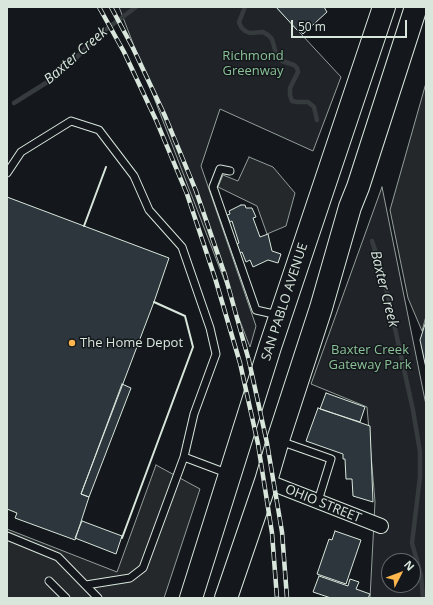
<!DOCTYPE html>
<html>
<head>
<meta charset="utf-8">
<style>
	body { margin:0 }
	#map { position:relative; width:433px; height:605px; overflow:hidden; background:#14181c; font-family:"Open Sans",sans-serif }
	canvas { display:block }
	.frame { position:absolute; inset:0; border:8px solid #d8e6dc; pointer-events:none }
	.north { position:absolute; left:381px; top:553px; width:40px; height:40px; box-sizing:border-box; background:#14181c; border:1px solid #626a69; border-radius:50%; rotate:48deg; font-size:11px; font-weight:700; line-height:16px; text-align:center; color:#d8e6dc }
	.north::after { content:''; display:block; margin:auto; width:14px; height:18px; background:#ffb74d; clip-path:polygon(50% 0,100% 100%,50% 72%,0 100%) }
	.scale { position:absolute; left:291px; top:20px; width:116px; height:18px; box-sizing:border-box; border:2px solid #d8e6dc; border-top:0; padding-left:5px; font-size:12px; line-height:14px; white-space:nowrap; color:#d8e6dc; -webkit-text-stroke:3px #14181c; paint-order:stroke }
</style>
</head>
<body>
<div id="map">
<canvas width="433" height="605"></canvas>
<div class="frame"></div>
<div class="north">N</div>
<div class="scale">50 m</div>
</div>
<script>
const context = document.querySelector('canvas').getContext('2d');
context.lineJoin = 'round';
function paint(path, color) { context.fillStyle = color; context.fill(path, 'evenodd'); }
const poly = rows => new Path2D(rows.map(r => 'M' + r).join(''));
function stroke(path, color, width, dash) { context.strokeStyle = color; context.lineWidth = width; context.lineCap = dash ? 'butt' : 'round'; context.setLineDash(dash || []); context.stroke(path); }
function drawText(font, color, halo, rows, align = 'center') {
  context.font = font + ' "Open Sans",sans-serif'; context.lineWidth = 3; context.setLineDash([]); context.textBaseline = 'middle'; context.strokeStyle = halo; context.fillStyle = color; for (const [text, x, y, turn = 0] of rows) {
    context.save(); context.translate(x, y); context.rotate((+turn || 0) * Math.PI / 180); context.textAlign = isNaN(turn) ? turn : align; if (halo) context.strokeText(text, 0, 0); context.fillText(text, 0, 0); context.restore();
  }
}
const green = poly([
	[119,7,276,7,341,77,313,151,220,109,201,166,256,326,250,347,119,7],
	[382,187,426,405,426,598,370,598,375,502,367,407,311,384,382,187],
	[389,561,413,561,413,585,389,585,389,561]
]);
paint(green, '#202428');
stroke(green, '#939e99', 1);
const parking = poly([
	[426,83,426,316,422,331,408,298,390,210,426,83],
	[249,157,273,167,295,193,286,226,267,234,257,206,218,187,223,175,238,181,249,157],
	[156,465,200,489,164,598,7,598,7,529,117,572,156,465]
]);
paint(parking, '#24282b');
stroke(parking, '#939e99', 1);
stroke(poly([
	[245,7,239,22,241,27,245,31,250,33,263,32,268,35,272,39,277,57,282,61,294,65,297,68,298,72,290,88,290,95,292,101,297,102,308,102,314,107,317,120],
	[14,103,57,76,104,31,136,7],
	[372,241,383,274,413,410,420,452,420,477,412,543,421,575,423,598]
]), '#363b3e', 4.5);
const building = poly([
	[276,7,324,7,327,12,303,34,299,30,298,31,276,7],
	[7,197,169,258,154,302,81,494,89,497,75,540,15,518,17,513,7,509,7,197],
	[241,205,245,205,246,208,252,208,256,217,253,218,260,237,268,234,272,251,281,254,278,263,268,260,253,267,250,260,246,262,242,252,240,253,237,244,239,243,232,221,230,222,227,215,230,214,229,211,241,205],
	[426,321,426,368,420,340,426,321],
	[122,384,131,388,89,497,81,494,122,384],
	[326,393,365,407,360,422,320,409,326,393],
	[318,408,370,426,373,502,353,496,352,479,346,479,345,459,343,459,343,454,306,441,318,408],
	[82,521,122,536,116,554,75,538,82,521],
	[335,531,361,540,346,584,317,574,329,539,332,540,335,531],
	[319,576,348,586,350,579,359,582,356,589,370,594,368,598,331,598,313,592,319,576]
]);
paint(building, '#2c363c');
stroke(building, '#d8e6dc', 1);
const service = poly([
	[230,171,220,169,213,187,256,310,278,315],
	[7,173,21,152,71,121,99,130,134,176,149,210,182,247,210,328,216,354,194,414,184,457],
	[280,441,331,459,318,501],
	[7,536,58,557,98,598],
	[49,581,66,598],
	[86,585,130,578,143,568,184,457,229,474]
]);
const minor = poly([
	[266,481,381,526]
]);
const primary = poly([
	[191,598,270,347,384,7],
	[226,598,266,481,278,440,321,308,350,207,358,187,416,7]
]);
stroke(service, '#d8e6dc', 9);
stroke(minor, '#d8e6dc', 16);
stroke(primary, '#d8e6dc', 24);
stroke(service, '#14181c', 7);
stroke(minor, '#14181c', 14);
stroke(primary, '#14181c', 22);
const rail = poly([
	[99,7,124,52,156,120,187,194,215,278,240,363,258,444,272,533,277,598],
	[111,7,133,48,165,116,196,191,225,275,249,361,267,443,282,532,287,598]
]);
stroke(rail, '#d8e6dc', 4.5);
stroke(rail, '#14181c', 3, [9]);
stroke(poly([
	[84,226,106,167],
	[122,538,193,347,185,316,154,302]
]), '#d8e6dc', 2);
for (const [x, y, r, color] of [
	[72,343,4,"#ffb74d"]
]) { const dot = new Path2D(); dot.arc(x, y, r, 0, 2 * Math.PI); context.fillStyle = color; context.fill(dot); stroke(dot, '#14181c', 1.5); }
drawText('13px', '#8ac095', '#14181c', [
	["Richmond",253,56],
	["Greenway",253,71],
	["Baxter Creek",370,350],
	["Gateway Park",370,365]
]);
drawText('13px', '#d8e6dc', '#14181c', [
	["SAN PABLO AVENUE",285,302,-72],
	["OHIO STREET",323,504,22]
]);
drawText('13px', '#d8e6dc', '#14181c', [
	["The Home Depot",80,343]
], 'left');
drawText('italic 14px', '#d8e6dc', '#14181c', [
	["Baxter Creek",76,56,-41],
	["Baxter Creek",384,289,76]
]);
</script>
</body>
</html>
